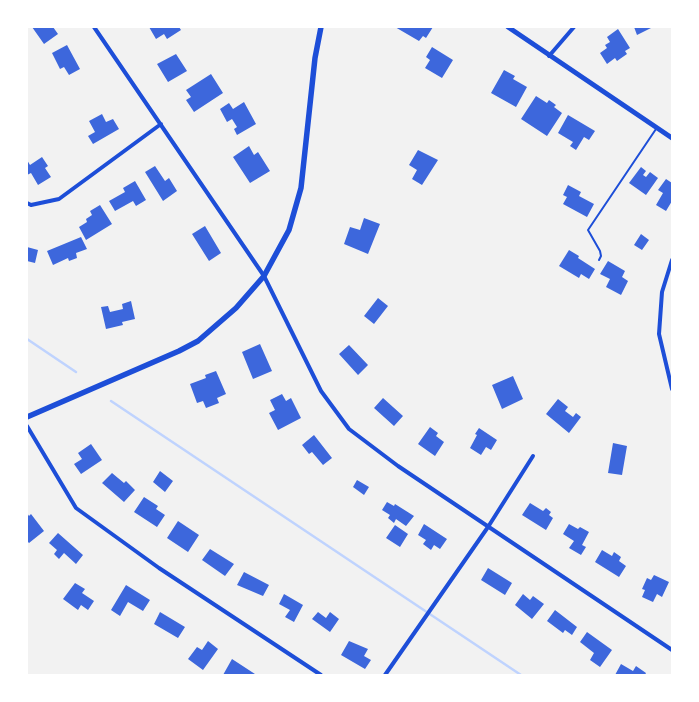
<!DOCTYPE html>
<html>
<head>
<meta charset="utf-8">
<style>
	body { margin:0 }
	#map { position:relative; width:699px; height:702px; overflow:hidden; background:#f2f2f2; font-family:Poppins,sans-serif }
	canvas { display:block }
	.frame { position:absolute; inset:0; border:28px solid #fff; pointer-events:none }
</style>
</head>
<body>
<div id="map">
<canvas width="699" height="702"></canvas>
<div class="frame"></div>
</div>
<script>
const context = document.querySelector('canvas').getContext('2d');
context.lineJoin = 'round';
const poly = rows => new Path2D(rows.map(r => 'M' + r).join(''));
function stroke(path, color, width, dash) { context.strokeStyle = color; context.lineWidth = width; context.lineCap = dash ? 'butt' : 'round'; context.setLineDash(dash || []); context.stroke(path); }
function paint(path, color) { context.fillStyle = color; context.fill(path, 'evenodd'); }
stroke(poly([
	[27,339,76,372],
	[111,401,521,675]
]), '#bfd3fe', 2.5);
paint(poly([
	[32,27,53,27,58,34,44,44],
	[149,27,179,27,181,30,167,39,164,34,156,39],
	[395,27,433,27,426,38,423,36,419,41],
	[634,27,653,27,637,35],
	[618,29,630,48,625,51,627,54,617,61,615,58,607,64,600,53,607,48,605,45,610,42,607,37],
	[67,45,80,69,69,75,64,67,60,69,52,53],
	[432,47,453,60,442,78,425,68,430,60,426,57],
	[176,54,187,71,168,82,157,64],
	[504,70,515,76,513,79,527,87,516,107,491,93],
	[211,74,223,93,194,112,186,100,191,97,186,90],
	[536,96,547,103,549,100,556,105,554,107,562,113,547,136,521,119],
	[244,102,256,124,237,135,234,129,237,127,232,119,227,122,220,109,229,103,233,109],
	[102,114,106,122,113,119,119,129,93,144,88,136,95,132,89,121],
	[568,115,595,131,589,140,584,137,576,150,570,146,573,142,558,133],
	[249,146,254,155,258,152,270,171,250,183,233,157],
	[418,150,438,160,422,185,412,179,417,170,409,165],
	[42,157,48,166,45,168,51,177,38,185,31,173,27,175,27,160,30,165],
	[155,166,165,181,169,178,177,191,163,201,145,172],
	[641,167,646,171,643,175,646,177,650,172,658,178,646,195,629,183],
	[666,179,672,183,672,201,666,211,656,205,663,193,658,190],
	[135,181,146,200,136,206,133,201,115,211,109,201,125,192,123,188],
	[568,185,581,192,579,196,594,204,587,217,563,204,567,197,563,195],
	[100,205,112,224,86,240,79,227,87,222,86,219,92,215,90,211],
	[364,218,380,224,368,254,344,244,350,227,360,230],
	[205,226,221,253,209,261,192,234],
	[641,234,649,240,642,250,634,245],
	[81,237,87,249,76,253,77,258,69,261,68,258,53,265,47,251],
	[27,247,38,250,35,263,27,261],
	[569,250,579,256,578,258,595,269,589,279,581,274,579,278,559,266],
	[608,261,625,271,622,277,628,281,621,295,606,287,610,279,600,274],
	[378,298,388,306,374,324,364,316],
	[131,301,135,319,122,322,123,325,106,329,101,307,108,306,110,312,123,309,122,304],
	[260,344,272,371,253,379,242,352],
	[349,345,368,365,358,375,339,354],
	[216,371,226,394,217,398,219,403,206,408,203,401,197,403,190,384,206,378,205,375],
	[513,376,523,399,502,409,492,385],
	[282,394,286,401,291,398,301,418,278,430,269,413,275,410,270,400],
	[383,398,403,416,394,426,374,408],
	[558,399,568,407,565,411,573,417,576,413,581,417,569,433,546,414],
	[430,427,438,433,436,436,444,442,435,456,418,444],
	[479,428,497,440,491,450,486,447,481,455,470,448,477,435,475,434],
	[314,435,332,458,323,465,312,452,309,454,302,445],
	[613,443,627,446,622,475,608,473],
	[91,444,102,460,81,474,74,464,82,459,78,453],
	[160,471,173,481,165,492,153,482],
	[112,473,124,483,126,481,135,490,124,502,102,483],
	[357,480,369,487,364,495,353,487],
	[144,497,158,506,156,509,165,515,157,527,134,512],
	[387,502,394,506,395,504,414,516,406,526,396,519,394,523,388,518,390,515,382,510],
	[530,503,543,511,546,508,551,512,549,515,553,518,546,530,522,515],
	[27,513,29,516,31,514,44,531,29,543,27,541],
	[178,521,199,535,188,552,167,538],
	[424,524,447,539,440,549,434,545,431,550,423,544,426,540,418,535],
	[569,524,578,529,580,527,589,532,582,545,586,547,581,555,569,548,574,541,563,534],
	[395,525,408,534,400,547,386,538],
	[58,533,83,555,76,564,64,553,59,559,54,554,57,550,49,543],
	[210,549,234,564,225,576,202,560],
	[602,550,612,556,614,552,621,557,619,561,626,566,619,577,595,562],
	[488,568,512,583,505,595,481,580],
	[244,572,269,585,263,596,237,585],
	[654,575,669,582,662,597,657,594,653,602,642,597,645,590,642,589,647,578,651,580],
	[75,583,85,589,82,593,94,601,88,610,81,605,78,610,63,599],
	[126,585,150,600,143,611,128,602,120,616,111,610],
	[284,594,303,605,294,622,285,617,290,610,279,604],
	[523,594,530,600,533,596,544,604,532,619,515,605],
	[555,610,577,627,572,635,565,630,563,633,547,621],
	[160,612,185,627,178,638,154,624],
	[318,612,326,618,330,612,339,619,330,632,312,619],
	[587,632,612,650,600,667,590,660,594,653,580,642],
	[208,641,218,649,203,670,188,659,197,647,202,650],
	[349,641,368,649,364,656,371,660,365,669,341,655],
	[232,659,255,674,254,675,223,675],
	[621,664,633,671,636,666,646,673,645,675,615,675]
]), '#3d67dc');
stroke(poly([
	[599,260,601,256,600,251,588,230,656,129]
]), '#1d4ed8', 2);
stroke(poly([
	[94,27,264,276,321,391,349,429,398,466,672,650],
	[549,56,574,27],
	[27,203,31,205,59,199,161,124],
	[672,260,662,292,659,334,672,389],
	[27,426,76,508,159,568,321,675],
	[385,675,488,527,533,456]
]), '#1d4ed8', 4);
stroke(poly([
	[508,27,672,138]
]), '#1d4ed8', 5);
stroke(poly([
	[27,417,179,351,198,341,236,308,264,276,289,230,301,188,315,58,321,27]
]), '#1d4ed8', 5.5);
</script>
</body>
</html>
